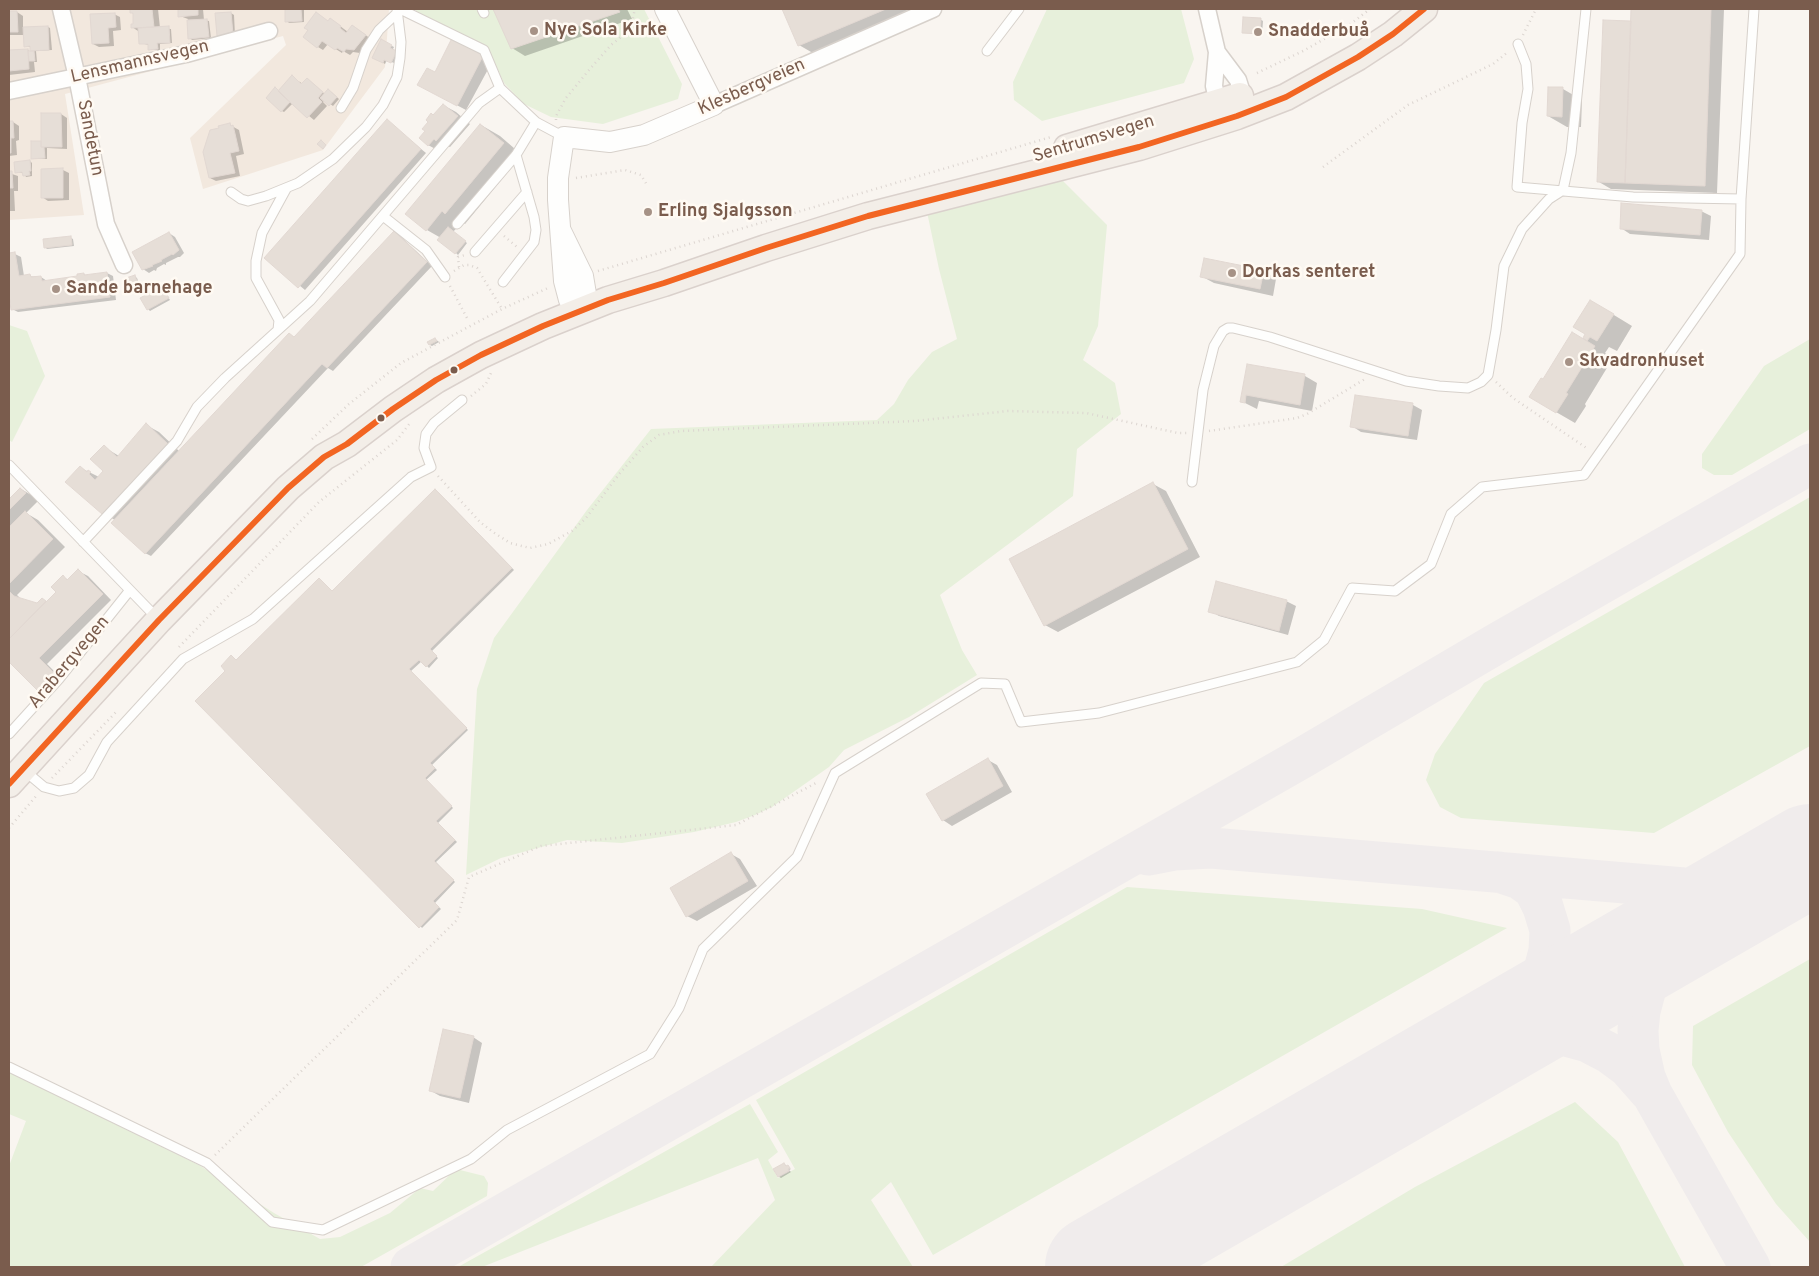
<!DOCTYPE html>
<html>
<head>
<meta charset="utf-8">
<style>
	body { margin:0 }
	#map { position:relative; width:1819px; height:1276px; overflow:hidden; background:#f9f5f0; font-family:Overpass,sans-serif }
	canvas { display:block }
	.frame { position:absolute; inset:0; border:10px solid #7a5c4d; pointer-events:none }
</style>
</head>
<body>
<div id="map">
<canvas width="1819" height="1276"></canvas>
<div class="frame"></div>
</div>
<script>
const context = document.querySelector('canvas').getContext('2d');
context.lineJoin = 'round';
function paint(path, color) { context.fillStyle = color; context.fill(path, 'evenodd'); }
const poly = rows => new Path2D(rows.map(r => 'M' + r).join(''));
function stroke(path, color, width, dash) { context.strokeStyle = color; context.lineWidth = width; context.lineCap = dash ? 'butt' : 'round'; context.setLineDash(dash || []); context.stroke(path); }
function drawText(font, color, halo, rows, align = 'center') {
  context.font = font + ' Overpass,sans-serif'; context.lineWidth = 5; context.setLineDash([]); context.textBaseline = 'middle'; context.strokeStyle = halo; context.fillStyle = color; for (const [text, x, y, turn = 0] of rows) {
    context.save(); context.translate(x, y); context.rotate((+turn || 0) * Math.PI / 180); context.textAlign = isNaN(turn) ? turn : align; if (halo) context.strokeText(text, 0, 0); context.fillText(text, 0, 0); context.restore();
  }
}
paint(poly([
	[9,9,389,9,385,67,323,150,203,189,190,138,286,45,283,36,65,94,84,215,9,220]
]), '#f2e8de');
paint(poly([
	[415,9,644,9,682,84,678,99,603,124,551,117,524,104,504,83,487,46,418,14],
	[1047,9,1181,9,1194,59,1184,83,1042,121,1014,100,1013,82],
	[1063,181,1107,225,1098,326,1083,360,1115,383,1121,414,1077,449,1073,496,940,595,962,650,977,675,909,717,844,750,829,767,772,807,755,815,736,822,694,832,622,843,567,840,501,858,466,875,477,689,494,638,587,510,651,429,877,420,894,404,908,380,932,352,957,339,939,269,927,212,996,192],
	[9,325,27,331,45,376,12,442,9,440],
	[1810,339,1810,429,1732,475,1714,475,1702,468,1702,454,1764,366],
	[1810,497,1810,746,1654,833,1461,818,1440,807,1426,780,1435,754,1484,683],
	[1127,887,1422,909,1507,928,933,1255,891,1182,871,1200,913,1267,711,1267,775,1200,758,1158,482,1267,458,1267,750,1104,778,1152,768,1160,778,1178,795,1169,756,1100],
	[1810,959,1810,1242,1776,1204,1728,1132,1692,1065,1693,1026],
	[9,1072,199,1165,274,1213,320,1239,340,1237,390,1213,420,1188,433,1191,456,1169,484,1176,488,1183,487,1196,361,1267,9,1267,9,1166,26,1121,9,1114],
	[1575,1102,1618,1142,1685,1267,1281,1267,1415,1187]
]), '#e7f0db');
paint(poly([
	[101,9,120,9,103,10],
	[132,9,158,9,160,28,171,29,172,43,160,44,160,50,152,50,150,49,149,45,140,43,138,31,132,27,135,25],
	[179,9,203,9,204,20,209,21,211,38,192,40,190,38,188,19,180,16],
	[285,9,304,9,304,22,289,23,287,21],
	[495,9,627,9,632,19,525,56,512,48],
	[784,9,906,9,910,17,818,56,799,45],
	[1632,9,1724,9,1717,193,1611,189,1599,182,1632,22],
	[17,12,23,16,23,28,48,27,50,28,52,50,36,51,37,62,34,62,35,72,9,75,9,51,28,50,31,52,31,47,25,46,25,35,9,35,9,13],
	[231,13,234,15,235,35,221,37,218,36],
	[114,14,120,17,121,30,113,31,114,46,99,47,93,44],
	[1260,19,1263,21,1262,35,1243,32],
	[329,22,336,23,348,32,353,26,371,39,360,53,353,52,350,55,343,51,342,53,328,44,323,50,318,47],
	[453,40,492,62,466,110,428,90],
	[382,41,394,47,392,51,399,54,394,63,387,60,385,64,374,57],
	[292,77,303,84,307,79,325,94,331,92,339,99,333,106,325,100,323,102,327,106,314,120,293,103,284,112,282,111,276,89,279,91],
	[1563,89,1582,100,1581,127,1567,127,1548,116],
	[443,105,456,112,470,124,450,147,446,146,441,152,428,145,427,131,434,116],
	[61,114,67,118,67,149,47,148,47,159,32,158,41,142],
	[387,121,426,153,305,290,266,258],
	[9,122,13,122,19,126,19,140,16,141,17,155,9,156],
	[230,125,239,130,244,154,236,156,240,176,216,181,210,178],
	[481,125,500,136,522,155,465,224,462,222,453,232,467,243,458,255,441,238,427,230],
	[30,161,32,163,32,176,26,177,24,173,16,172],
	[63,170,69,173,69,200,48,201,42,197],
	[9,173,18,176,18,191,14,191,15,211,9,211],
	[1701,211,1711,216,1709,240,1630,234,1621,228],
	[394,232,400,236,432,266,333,371,328,368,151,556,145,553,115,520,102,513,81,468,99,477,105,471,104,447,119,456,146,425,159,432,179,451,295,338],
	[169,233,175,237,184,253,180,257,178,257,166,263,166,265,164,264,157,268,156,271,154,270,149,273,143,269],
	[71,238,73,239,74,246,47,249,45,247],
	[9,254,15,254,21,257,24,276,41,277,47,281,78,277,84,274,86,276,107,273,113,276,116,300,18,312,12,309,9,285],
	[1264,271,1276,279,1273,296,1214,283,1201,276],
	[134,276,137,278,140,286,133,289,130,287],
	[162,287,170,300,150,311,148,309],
	[1609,312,1632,326,1617,351,1609,347,1605,353,1613,358,1585,404,1586,406,1575,423,1556,412,1544,380,1583,339,1587,333],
	[435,339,439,342,432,346,430,345],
	[1248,365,1305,376,1317,383,1312,411,1259,401,1257,409,1241,401],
	[1356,396,1413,405,1422,410,1417,440,1361,432,1352,426],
	[1153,484,1166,491,1200,557,1058,632,1045,625],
	[21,489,33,496,38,501,26,513,38,520,65,547,17,595,21,599,37,605,42,599,47,602,58,592,63,577,69,580,78,571,88,576,111,600,47,664,63,680,48,695,38,690,9,660,9,500],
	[438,492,514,570,431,652,438,658,429,668,422,661,411,671,468,730,432,765,437,770,426,780,453,808,438,823,457,842,436,862,455,882,435,903,441,909,422,928,227,671,232,657,237,661,332,592],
	[1286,601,1296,606,1288,635,1219,616,1210,611],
	[988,760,997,765,1012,792,952,826,943,820,928,794],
	[731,854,740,859,757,886,697,921,687,916],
	[473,1037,482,1043,469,1103,440,1096,431,1091],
	[784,1164,791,1169,789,1170,791,1172,781,1178,778,1176]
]), '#0003');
stroke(poly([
	[1148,855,1174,850,1211,848,1696,889,1750,890],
	[1499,872,1520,879,1534,889,1543,907,1550,930,1549,951,1542,978,1533,999,1519,1023],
	[1704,917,1684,931,1674,941,1659,961,1648,981,1640,1011,1638,1030,1639,1050,1645,1077,1652,1094,1750,1267],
	[1481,1045,1512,1035,1525,1033,1539,1033,1566,1036,1588,1042,1609,1053,1628,1067,1650,1092],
	[411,1267,1302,758,1496,644,1810,464]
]), '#f0ecec', 41);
stroke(poly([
	[1096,1267,1810,855]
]), '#f0ecec', 102);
const building = poly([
	[130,9,152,9,154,27,131,28,131,24,133,24,133,13,130,13,130,9],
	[178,9,198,9,198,15,178,17,178,9],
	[285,9,301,9,302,21,285,22,285,9],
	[493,9,618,9,620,12,511,49,493,9],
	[782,9,886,9,798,46,782,9],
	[1631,9,1711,9,1705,186,1625,183,1631,9],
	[9,11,17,11,18,32,9,32,9,11],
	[231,12,233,34,217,36,215,13,231,12],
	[316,12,328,21,330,18,341,26,340,28,346,33,352,25,366,35,354,50,346,49,344,52,337,48,335,50,322,41,317,48,303,37,308,30,304,28,316,12],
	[115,13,116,27,108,28,109,43,92,44,90,14,115,13],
	[1243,17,1261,18,1260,34,1242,33,1243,17],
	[207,19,209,37,188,39,187,20,207,19],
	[1603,20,1631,21,1625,183,1597,182,1603,20],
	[48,26,49,50,30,51,30,46,24,47,23,27,48,26],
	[169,26,170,43,157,43,158,49,148,50,148,44,139,44,138,28,169,26],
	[452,38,483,56,457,106,417,85,427,68,435,72,452,38],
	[381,39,392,45,390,48,397,51,391,63,384,60,383,63,372,58,381,39],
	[28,49,29,69,9,71,9,50,28,49],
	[28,51,34,51,35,61,29,61,28,51],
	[292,75,301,84,307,78,323,92,318,98,322,102,307,118,278,91,292,75],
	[275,87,290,102,281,112,266,98,275,87],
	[1548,87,1563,87,1562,117,1547,116,1548,87],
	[328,89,337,97,329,106,320,98,328,89],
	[443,104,458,116,436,141,434,139,428,146,419,138,425,131,422,129,428,122,426,120,431,113,433,115,443,104],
	[41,113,61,113,62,147,41,147,41,113],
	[387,119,421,149,298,288,264,258,387,119],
	[9,121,13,121,14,138,11,138,11,153,9,153,9,121],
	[230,123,231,126,233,125,239,151,230,153,235,173,209,178,203,152,210,130,219,128,218,126,230,123],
	[480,124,504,143,445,214,442,211,426,231,405,214,480,124],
	[321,140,326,145,323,149,317,144,321,140],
	[31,141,41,141,41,147,44,147,45,158,31,159,31,141],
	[30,160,31,171,29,171,30,175,23,176,22,172,15,173,14,162,30,160],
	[63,168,63,198,41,198,41,169,63,168],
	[9,171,12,171,13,188,9,188,9,208,9,171],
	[1621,203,1702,210,1700,235,1620,229,1621,203],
	[448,227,466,241,455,254,437,240,448,227],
	[394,231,427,262,327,368,322,364,145,554,111,523,289,333,294,337,394,231],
	[169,232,179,250,173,255,172,254,161,260,162,261,152,265,153,266,142,270,132,252,169,232],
	[71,236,72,245,44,248,43,239,71,236],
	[15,252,19,276,30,274,31,277,41,276,42,281,77,276,77,274,84,273,84,275,107,272,110,297,11,310,9,295,9,253,15,252],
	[1204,258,1264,270,1260,289,1200,277,1204,258],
	[135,275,138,285,129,288,126,278,135,275],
	[162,286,169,298,147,310,140,298,162,286],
	[1590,300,1614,314,1597,341,1590,337,1587,341,1583,338,1585,334,1573,327,1590,300],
	[1572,332,1595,346,1566,393,1568,394,1556,413,1529,397,1541,378,1543,379,1572,332],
	[435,338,437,341,429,345,427,342,435,338],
	[1247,364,1305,374,1300,405,1246,395,1245,403,1240,402,1247,364],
	[1355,395,1413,403,1408,436,1350,427,1355,395],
	[146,423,168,444,102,514,65,482,80,466,87,472,88,470,91,472,89,474,95,480,103,471,90,459,104,445,117,457,146,423],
	[1153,482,1188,549,1044,626,1009,559,1153,482],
	[20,488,26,493,9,510,9,499,20,488],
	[435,489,512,568,430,649,437,656,426,667,419,660,409,669,467,728,430,763,435,768,425,778,452,806,436,821,455,840,434,861,454,880,433,901,439,907,419,928,195,701,225,671,221,666,231,655,236,660,319,578,332,591,435,489],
	[25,511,53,539,9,584,9,527,25,511],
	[78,569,103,594,39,658,55,674,38,691,9,662,9,639,56,592,51,587,63,575,67,580,78,569],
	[1216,581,1287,600,1279,631,1208,612,1216,581],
	[9,591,14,596,37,603,42,598,46,601,9,639,9,591],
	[988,758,1003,786,942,821,926,794,988,758],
	[731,852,748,881,686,917,670,888,731,852],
	[443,1029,474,1036,460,1098,429,1091,443,1029],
	[784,1163,786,1166,788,1165,790,1168,788,1169,789,1171,778,1177,773,1169,784,1163]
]);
paint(building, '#e6ded7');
stroke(building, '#e2d8d2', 1);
const service = poly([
	[400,9,484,50,500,88,536,122],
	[482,9,484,13],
	[1518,44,1526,64,1528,89,1522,123,1517,187,1633,197,1741,199],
	[987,51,1019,9],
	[341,108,353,88,366,50,379,30,396,14],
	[231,192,241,199,248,201,266,196,298,183,333,159,366,127,383,105,397,77,400,58,401,42,397,9],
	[383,216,426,250,445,277],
	[457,224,516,155,536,122,564,137],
	[475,252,527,192],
	[503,282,534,242,536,230,534,217,516,155],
	[278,330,310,301,468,116,479,103,500,88],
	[9,465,157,618],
	[1192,482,1203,390,1214,346,1223,331,1228,328,1233,328,1270,337,1406,381,1439,386,1468,388,1481,382,1488,375,1496,330,1504,266,1522,229,1549,199,1563,190,1571,153,1586,9],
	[83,542,177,441,197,407,225,378,278,330,279,320,256,278,256,261,262,233,286,189],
	[9,734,59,679,130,590],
	[25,771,44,787,59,791,74,788,89,775,107,742,183,659,253,619,411,477,431,467,424,448,426,434,434,423,462,400],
	[9,1067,207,1163,272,1222,323,1230,471,1159,507,1130,650,1054,679,1008,703,949,797,857,835,773,981,683,1005,684,1021,722,1099,713,1297,662,1324,640,1352,588,1395,591,1431,564,1451,514,1482,487,1584,475,1740,254,1741,199,1754,9]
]);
const minor = poly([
	[61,9,77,77,106,224,124,265],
	[1207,9,1217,52,1214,86,1218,103,1225,108],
	[1217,52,1238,80,1243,96,1241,104],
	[9,91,186,54,269,31],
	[714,105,933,9]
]);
const tertiary = poly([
	[561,231,583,276,586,294,581,310,569,300,564,281,558,200,558,178,564,137,610,142,644,135,714,105,665,9]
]);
const primary = poly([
	[1067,148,1240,96],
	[9,784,159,620,288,488,324,457,347,444,393,409,436,380,481,355,543,326,608,300,664,283,766,248,868,216,1139,147,1237,116,1286,97,1358,57,1393,34,1424,9]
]);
stroke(service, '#d7d1cb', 11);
stroke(minor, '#d7d1cb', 19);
stroke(tertiary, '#d7d1cb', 22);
stroke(primary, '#dad1cc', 29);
stroke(poly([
	[1523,35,1536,9],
	[1257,73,1303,51,1349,25,1370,9],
	[556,120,556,116,566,98,589,70,611,45,626,33,631,26,635,9],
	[1323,167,1408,105,1493,64,1508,52],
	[576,178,625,170,641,175,647,185],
	[504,236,517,247],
	[459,267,458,257,465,255],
	[454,271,464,265,469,265,477,268,502,309],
	[598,271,1051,137],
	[450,286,467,318],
	[1496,382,1513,398,1588,449],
	[471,396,486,384,491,373],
	[1209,431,1297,418,1307,414,1365,379],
	[312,439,349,404,401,363,502,309,548,288],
	[438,476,480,522,493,532,510,543,530,548,548,544,572,531,586,518,620,473,643,447,659,435,681,431,915,421,1008,411,1086,413,1178,433,1187,433],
	[179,647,319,502,397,440,410,423],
	[52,778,118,710],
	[9,828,37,795],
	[215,1155,457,920,469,877,541,846,736,825,818,782]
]), '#dcd5d0', 2.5, [1, 4]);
stroke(service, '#fefefd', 9);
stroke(minor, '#fefefd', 16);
stroke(tertiary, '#fefefd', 20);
stroke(primary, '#f3eee8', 26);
stroke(poly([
	[9,784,159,620,288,488,324,457,347,444,393,409,436,380,481,355,543,326,608,300,664,283,766,248,868,216,1139,147,1237,116,1286,97,1358,57,1393,34,1424,9]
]), '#f26522', 6);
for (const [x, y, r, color] of [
	[534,31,5,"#a69286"],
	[1258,32,5,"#a69286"],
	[648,212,5,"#a69286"],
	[1232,273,5,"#a69286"],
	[56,289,5,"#a69286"],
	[1569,362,5,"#a69286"],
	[454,370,4.5,"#7a5c4d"],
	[381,418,4.5,"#7a5c4d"]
]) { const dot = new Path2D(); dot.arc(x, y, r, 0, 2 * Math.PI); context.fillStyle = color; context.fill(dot); stroke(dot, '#fffaf3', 2); }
drawText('bold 18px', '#7a5c4d', '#fffaf3', [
	["Nye Sola Kirke",544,31],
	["Snadderbuå",1268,32],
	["Erling Sjalgsson",658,212],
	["Dorkas senteret",1242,273],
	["Sande barnehage",66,289],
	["Skvadronhuset",1579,362]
], 'left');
drawText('18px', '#7a5c4d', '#fffaf3', [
	["Lensmannsvegen",140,63,-13],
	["Klesbergveien",752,88,-24],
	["Sandetun",89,138,79],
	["Sentrumsvegen",1094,140,-17],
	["Arabergvegen",70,663,-50]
]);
</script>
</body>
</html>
